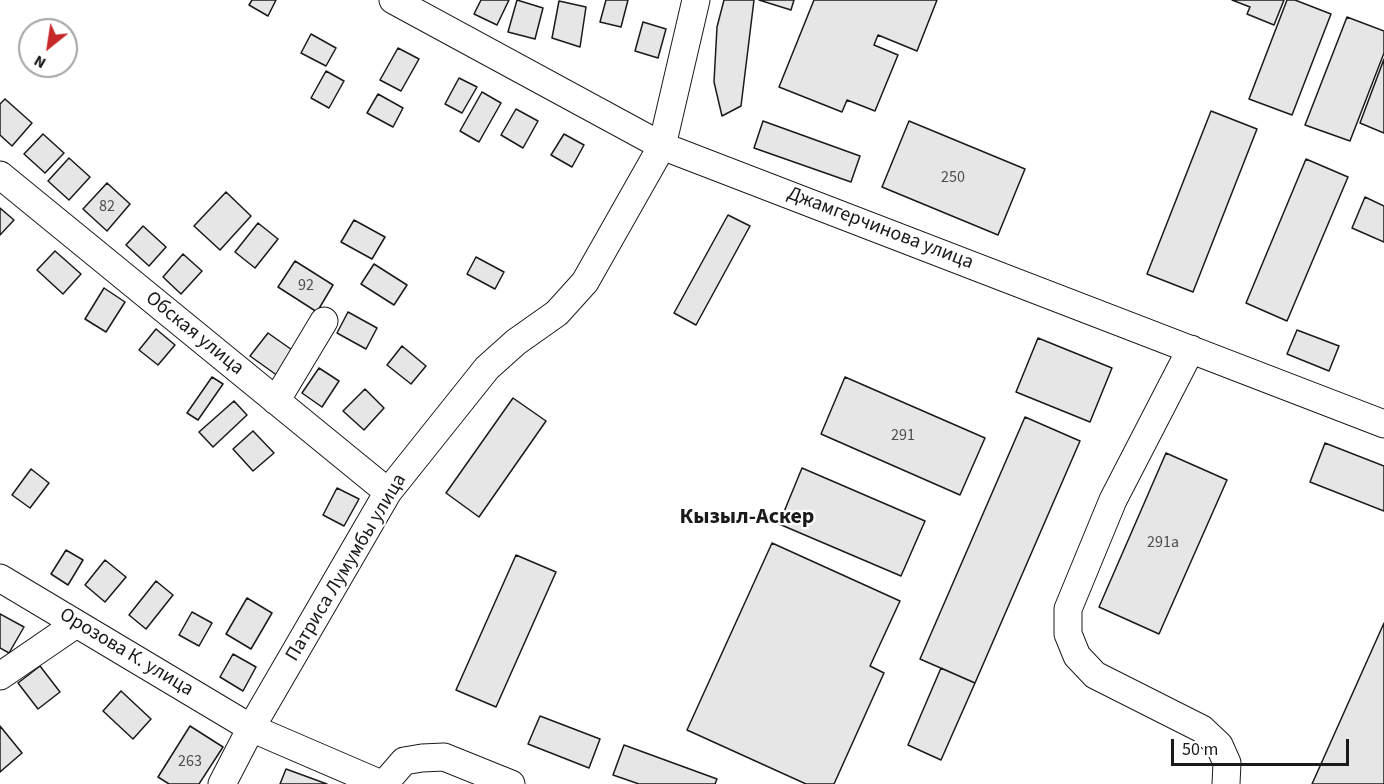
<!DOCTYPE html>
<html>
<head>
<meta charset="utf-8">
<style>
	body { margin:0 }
	#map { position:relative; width:1384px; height:784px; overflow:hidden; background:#fff; font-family:"Source Sans 3",sans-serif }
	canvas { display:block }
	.north { position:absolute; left:18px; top:18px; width:60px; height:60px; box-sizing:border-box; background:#fff; border:2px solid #a3a3a3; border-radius:50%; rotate:210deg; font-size:16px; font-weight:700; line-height:24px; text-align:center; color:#1a1a1a }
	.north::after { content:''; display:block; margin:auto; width:21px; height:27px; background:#c62828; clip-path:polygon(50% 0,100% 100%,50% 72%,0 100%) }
	.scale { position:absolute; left:1171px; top:739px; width:178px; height:27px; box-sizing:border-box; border:3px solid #1a1a1a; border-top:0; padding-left:8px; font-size:18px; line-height:21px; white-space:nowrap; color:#1a1a1a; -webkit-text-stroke:4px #fff; paint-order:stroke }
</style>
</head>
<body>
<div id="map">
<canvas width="1384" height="784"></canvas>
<div class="north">N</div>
<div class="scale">50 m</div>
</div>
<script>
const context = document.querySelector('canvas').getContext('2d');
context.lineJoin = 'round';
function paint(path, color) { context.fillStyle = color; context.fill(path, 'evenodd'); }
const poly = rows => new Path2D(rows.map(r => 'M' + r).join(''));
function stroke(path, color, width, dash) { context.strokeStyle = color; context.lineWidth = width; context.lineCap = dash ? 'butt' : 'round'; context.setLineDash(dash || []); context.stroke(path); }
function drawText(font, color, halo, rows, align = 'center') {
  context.font = font + ' "Source Sans 3",sans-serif'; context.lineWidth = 4.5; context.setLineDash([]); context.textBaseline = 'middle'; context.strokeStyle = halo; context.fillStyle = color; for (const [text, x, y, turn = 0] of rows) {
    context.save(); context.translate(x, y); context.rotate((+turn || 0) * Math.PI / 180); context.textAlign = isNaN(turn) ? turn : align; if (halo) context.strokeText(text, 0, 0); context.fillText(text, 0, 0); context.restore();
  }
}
const building = poly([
	[252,0,276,0,268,16,249,5,252,0],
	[481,0,509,0,497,25,474,14,481,0],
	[517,0,543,8,535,39,508,32,517,0],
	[606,0,628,0,621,27,600,22,606,0],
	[724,0,754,0,741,106,722,116,714,82,717,27,724,0],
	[759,0,794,0,791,10,759,0],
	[814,0,937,0,917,51,878,35,874,45,898,55,875,111,847,100,842,112,779,87,814,0],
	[1232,0,1284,0,1274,25,1247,14,1250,7,1232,0],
	[1287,0,1295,0,1331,14,1292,115,1249,99,1287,0],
	[559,1,586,7,580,47,552,38,559,1],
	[1347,17,1384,31,1384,53,1350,141,1305,125,1347,17],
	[643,22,666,29,658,58,635,51,643,22],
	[311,34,336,48,326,66,301,53,311,34],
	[398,48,419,59,401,91,380,80,398,48],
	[1384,59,1384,133,1360,123,1384,59],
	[326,71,344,81,329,108,311,98,326,71],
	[459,78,477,87,462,113,445,104,459,78],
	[482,92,501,103,479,142,460,131,482,92],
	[378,94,403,108,393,127,367,113,378,94],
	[5,99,32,123,12,146,0,135,0,104,5,99],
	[516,109,538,121,523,148,501,135,516,109],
	[1211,111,1257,129,1193,292,1147,274,1211,111],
	[763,121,860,156,851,182,754,148,763,121],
	[909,121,1025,169,998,235,882,187,909,121],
	[43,134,64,153,45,173,24,154,43,134],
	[564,134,584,145,572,167,551,155,564,134],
	[69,158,90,177,69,200,48,181,69,158],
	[1306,159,1348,177,1287,321,1246,303,1306,159],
	[107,183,130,204,107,231,83,209,107,183],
	[226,192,251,216,220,250,194,226,226,192],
	[1365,197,1384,206,1384,242,1352,228,1365,197],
	[0,208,14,220,0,235,0,208],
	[728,215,750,226,696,325,674,313,728,215],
	[354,220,385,237,372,259,341,242,354,220],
	[258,223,278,239,255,268,235,252,258,223],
	[143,226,166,247,149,266,126,245,143,226],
	[55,251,81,274,63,294,37,270,55,251],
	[183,254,202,271,181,294,163,277,183,254],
	[476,257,504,272,495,289,467,274,476,257],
	[295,261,333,285,317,312,278,287,295,261],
	[374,264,407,285,394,305,361,284,374,264],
	[104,288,125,302,106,332,85,319,104,288],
	[348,312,377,328,366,349,337,333,348,312],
	[156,329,175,345,158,365,139,350,156,329],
	[1297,330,1339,346,1329,371,1287,354,1297,330],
	[268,333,295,352,278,376,250,356,268,333],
	[1038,338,1112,368,1090,422,1016,392,1038,338],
	[402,346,426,366,411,384,387,365,402,346],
	[319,368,339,381,322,407,302,393,319,368],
	[212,377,223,384,198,420,187,413,212,377],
	[845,377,985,438,960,495,821,434,845,377],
	[365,389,384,408,364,430,343,411,365,389],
	[513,398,546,421,479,517,446,493,513,398],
	[234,401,247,415,213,447,199,432,234,401],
	[1025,417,1080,441,975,683,920,659,1025,417],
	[253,431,274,453,253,471,233,449,253,431],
	[1325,443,1384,466,1384,511,1310,482,1325,443],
	[1166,453,1227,480,1159,634,1099,607,1166,453],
	[802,468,925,521,901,576,779,524,802,468],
	[31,469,49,483,30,508,12,495,31,469],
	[337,488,359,499,344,526,323,515,337,488],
	[772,543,900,601,870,666,884,673,834,784,806,784,687,730,772,543],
	[66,550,83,560,68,585,51,574,66,550],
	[516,555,556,572,496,707,456,690,516,555],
	[105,560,126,577,105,602,85,585,105,560],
	[156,581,173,595,146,629,129,615,156,581],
	[247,598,272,613,251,649,226,634,247,598],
	[192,612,212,623,199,646,179,635,192,612],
	[0,614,24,627,9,653,0,648,0,614],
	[1384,623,1384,784,1312,784,1384,623],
	[233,654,256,667,243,691,220,677,233,654],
	[40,666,60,692,38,709,18,683,40,666],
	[941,668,975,683,941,760,908,745,941,668],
	[121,691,151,719,133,739,103,711,121,691],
	[540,716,600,739,589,768,528,744,540,716],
	[0,726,22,753,0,772,0,726],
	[190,726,223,747,199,784,169,784,158,777,190,726],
	[624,745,717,779,715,784,639,784,613,775,624,745],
	[286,769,327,784,280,784,286,769]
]);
paint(building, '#e6e6e6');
stroke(building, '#1a1a1a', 1.5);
const minor = poly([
	[393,0,662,146,1384,424],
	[0,175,388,492],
	[1191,349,1113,500,1068,609,1068,634,1077,656,1095,675,1202,729,1219,745,1227,763,1226,784],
	[276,401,324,321],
	[0,578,251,728,381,784],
	[0,676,76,624],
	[222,784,251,728,388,492,487,368,516,342,557,313,585,282,662,146,696,0],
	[384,784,404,761,422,758,444,757,511,784]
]);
stroke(minor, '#1a1a1a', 29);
stroke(minor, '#fff', 27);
drawText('16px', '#4d4d4d', null, [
	["250",953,178],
	["82",107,207],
	["92",306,286],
	["291",903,436],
	["291a",1163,543],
	["263",190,762]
]);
drawText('20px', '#1a1a1a', '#fff', [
	["Джамгерчинова улица",880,229,21],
	["Обская улица",194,334,39],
	["Патриса Лумумбы улица",347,568,-59],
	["Орозова К. улица",126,653,31]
]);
drawText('bold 22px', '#1a1a1a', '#fff', [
	["Кызыл-Аскер",747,518]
]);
</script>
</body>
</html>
